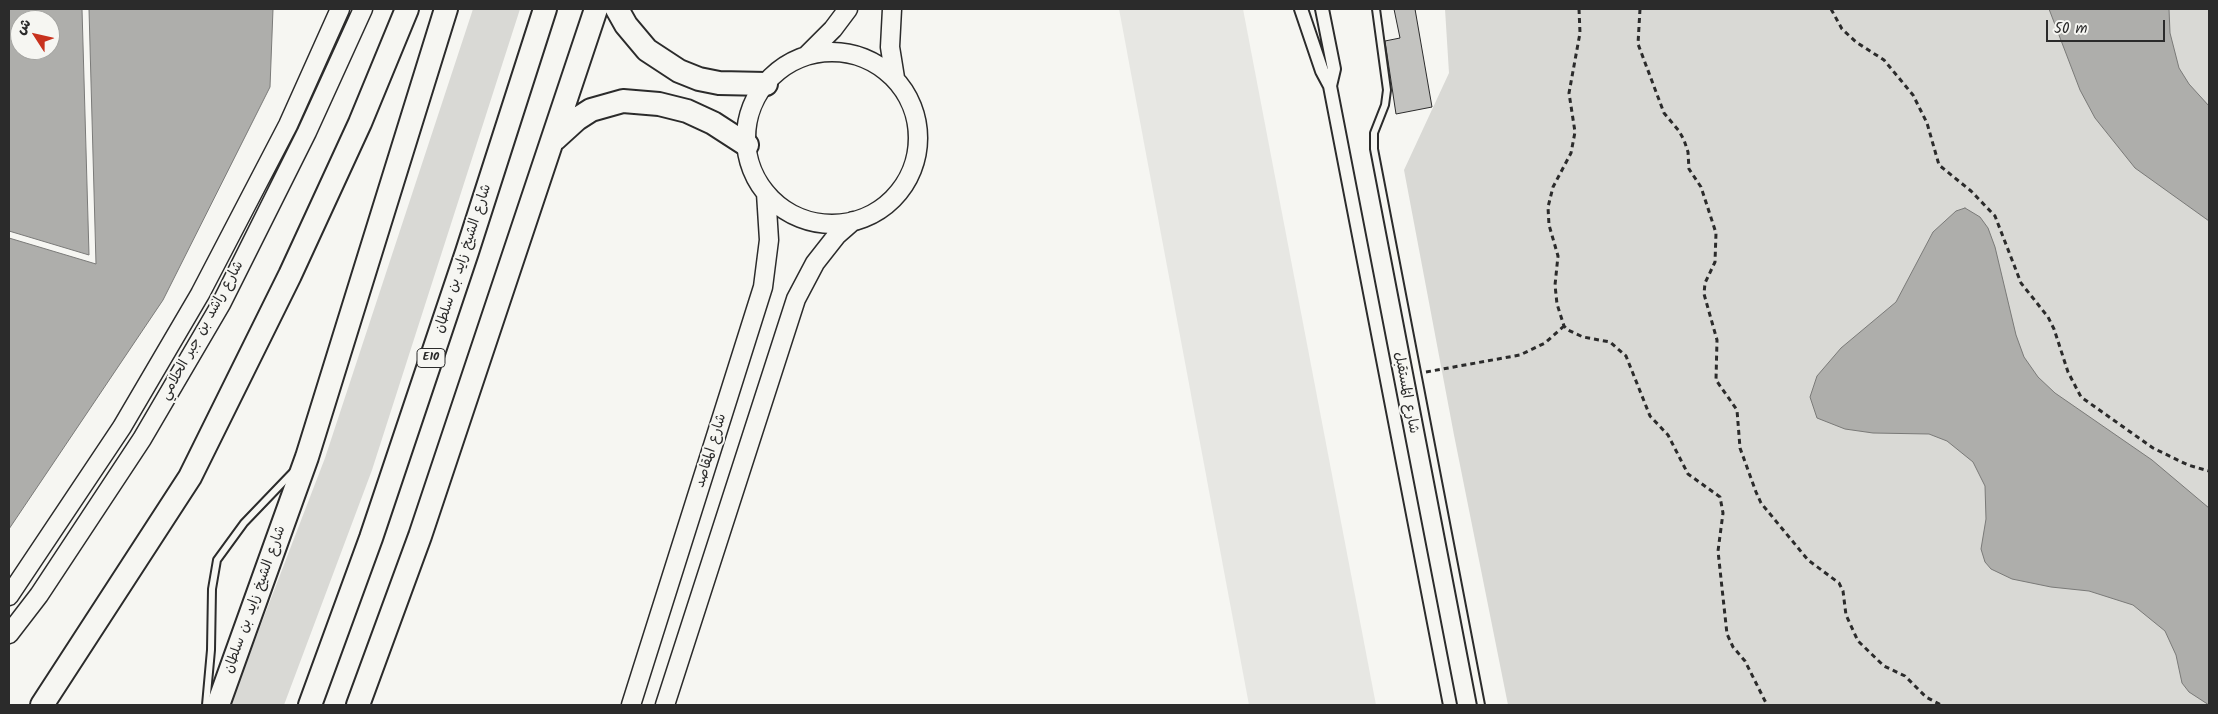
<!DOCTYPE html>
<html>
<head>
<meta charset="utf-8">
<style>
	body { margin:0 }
	#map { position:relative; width:2218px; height:714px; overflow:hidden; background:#f6f6f2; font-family:Kalam,"Playpen Sans Arabic",sans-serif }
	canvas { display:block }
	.frame { position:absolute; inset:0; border:10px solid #2b2b2b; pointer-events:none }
	.north { position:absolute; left:10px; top:10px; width:50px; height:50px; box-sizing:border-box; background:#f6f6f2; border:1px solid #a5a5a2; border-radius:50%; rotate:305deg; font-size:14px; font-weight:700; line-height:20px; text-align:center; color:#2b2b2b }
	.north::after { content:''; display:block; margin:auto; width:18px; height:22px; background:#c8321e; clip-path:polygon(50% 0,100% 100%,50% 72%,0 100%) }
	.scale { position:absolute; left:2046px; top:20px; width:119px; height:22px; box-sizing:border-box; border:2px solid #2b2b2b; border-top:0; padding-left:6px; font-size:15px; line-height:18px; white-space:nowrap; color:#2b2b2b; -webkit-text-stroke:4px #f6f6f2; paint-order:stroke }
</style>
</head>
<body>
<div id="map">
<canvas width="2218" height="714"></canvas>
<div class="frame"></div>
<div class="north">ش</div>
<div class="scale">50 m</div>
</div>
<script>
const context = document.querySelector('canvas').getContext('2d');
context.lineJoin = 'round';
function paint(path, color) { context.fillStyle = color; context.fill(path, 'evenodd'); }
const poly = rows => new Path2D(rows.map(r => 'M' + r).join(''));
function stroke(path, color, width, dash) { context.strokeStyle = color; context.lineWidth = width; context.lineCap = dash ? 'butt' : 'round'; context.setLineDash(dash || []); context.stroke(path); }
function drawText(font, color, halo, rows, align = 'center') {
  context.font = font + ' Kalam,"Playpen Sans Arabic",sans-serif'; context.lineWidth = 4; context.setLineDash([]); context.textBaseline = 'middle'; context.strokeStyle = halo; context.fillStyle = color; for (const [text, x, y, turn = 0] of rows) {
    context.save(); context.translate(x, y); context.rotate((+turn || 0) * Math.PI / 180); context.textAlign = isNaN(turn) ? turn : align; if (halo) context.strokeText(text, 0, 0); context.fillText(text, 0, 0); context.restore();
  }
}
paint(poly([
	[1119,9,1243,9,1376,705,1249,705]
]), '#e7e7e3');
paint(poly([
	[473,9,520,9,372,470,284,705,230,705,325,458],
	[1445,9,2209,9,2209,705,1508,705,1454,435,1404,170,1449,73]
]), '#d9d9d5');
const water = poly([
	[9,9,82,9,89,255,9,231,9,9],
	[20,20,50,20,50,50,20,50,20,20],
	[89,9,273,9,270,87,163,300,9,529,9,238,96,264,89,9],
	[2049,9,2169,9,2170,33,2179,68,2189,84,2209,106,2209,221,2135,168,2095,118,2080,90,2049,9],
	[1965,208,1980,217,1988,228,1995,247,2016,335,2024,357,2038,377,2055,393,2152,460,2209,508,2209,705,2189,692,2182,683,2176,655,2165,631,2133,605,2089,591,2051,587,2012,579,1991,569,1985,562,1981,549,1986,519,1985,486,1973,462,1947,441,1929,434,1873,433,1845,429,1817,418,1810,397,1817,376,1841,348,1896,302,1933,232,1956,211,1965,208]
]);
paint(water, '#aeaeab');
stroke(water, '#7a7a78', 1);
const building = poly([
	[1394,9,1415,9,1432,107,1396,114,1385,41,1400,38,1394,9]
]);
paint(building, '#c3c3c0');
stroke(building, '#2b2b2b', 1);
const lane = poly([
	[1376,9,1387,90,1385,105,1374,133,1374,149,1481,705],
	[206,705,211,650,212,589,217,560,244,523,292,473]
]);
const street = poly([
	[1301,9,1322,71,1330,86,1450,705],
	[1322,9,1334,69,1330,86]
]);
const secondary = poly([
	[892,9,890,47,895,78],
	'746 138a86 86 0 1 1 172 0a86 86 0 1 1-172 0Z',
	[807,55,833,29,848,9],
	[9,596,122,427,200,294,288,125,340,9],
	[9,634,39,595,142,439,221,304,307,132,363,9],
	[631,705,763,287,769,240,766,193],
	[665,705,796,299,815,263,837,235,853,221]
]);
const highway = poly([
	[617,9,626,25,647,50,679,71,699,79,719,83,766,84],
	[555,139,577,119,591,110,623,101,659,104,687,111,713,123,747,145],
	[42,705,190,477,290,275,360,123,407,9],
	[218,705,307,457,446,9],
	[310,705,371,538,467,252,545,9],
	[358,705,420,536,596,9]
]);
stroke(lane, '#2b2b2b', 10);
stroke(street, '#2b2b2b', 16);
stroke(secondary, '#2b2b2b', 21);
stroke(highway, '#2b2b2b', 26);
stroke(poly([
	[1579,9,1580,33,1569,93,1575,132,1571,153,1553,187,1548,207,1549,225,1558,256,1555,285,1557,304,1564,326,1568,330,1583,337,1610,342,1626,356,1650,416,1668,435,1688,474,1720,497,1723,513,1718,551,1727,634,1733,647,1745,661,1767,705],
	[1640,9,1638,44,1664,113,1679,131,1684,140,1688,152,1689,169,1701,187,1716,233,1715,262,1705,283,1704,294,1717,340,1716,380,1737,410,1740,448,1756,492,1761,503,1808,560,1839,583,1843,591,1846,615,1858,641,1884,666,1905,676,1926,697,1941,705],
	[1831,9,1842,29,1856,42,1884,60,1913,95,1927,123,1939,165,1971,191,1995,216,2021,283,2048,317,2054,329,2068,372,2081,397,2153,448,2188,465,2209,471],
	[1426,372,1520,355,1545,343,1564,326]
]), '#2b2b2b', 3, [5, 4]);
stroke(lane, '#f6f6f2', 6);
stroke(street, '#f6f6f2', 12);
stroke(secondary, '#f6f6f2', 18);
stroke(highway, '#f6f6f2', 22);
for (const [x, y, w] of [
	[431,358,28]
]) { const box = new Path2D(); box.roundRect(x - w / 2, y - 9.5, w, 19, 4); context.fillStyle = '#f6f6f2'; context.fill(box); stroke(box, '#2b2b2b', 1); }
drawText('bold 12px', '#2b2b2b', null, [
	["E10",431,358]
]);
drawText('14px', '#2b2b2b', '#f6f6f2', [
	["شارع الشيخ زايد بن سلطان",464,259,-72],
	["شارع راشد بن جبر الحلامي",203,331,-61],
	["شارع المُستقبل",1405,393,79],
	["شارع المقاصد",712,451,-73],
	["شارع الشيخ زايد بن سلطان",256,600,-70]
]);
</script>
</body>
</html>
